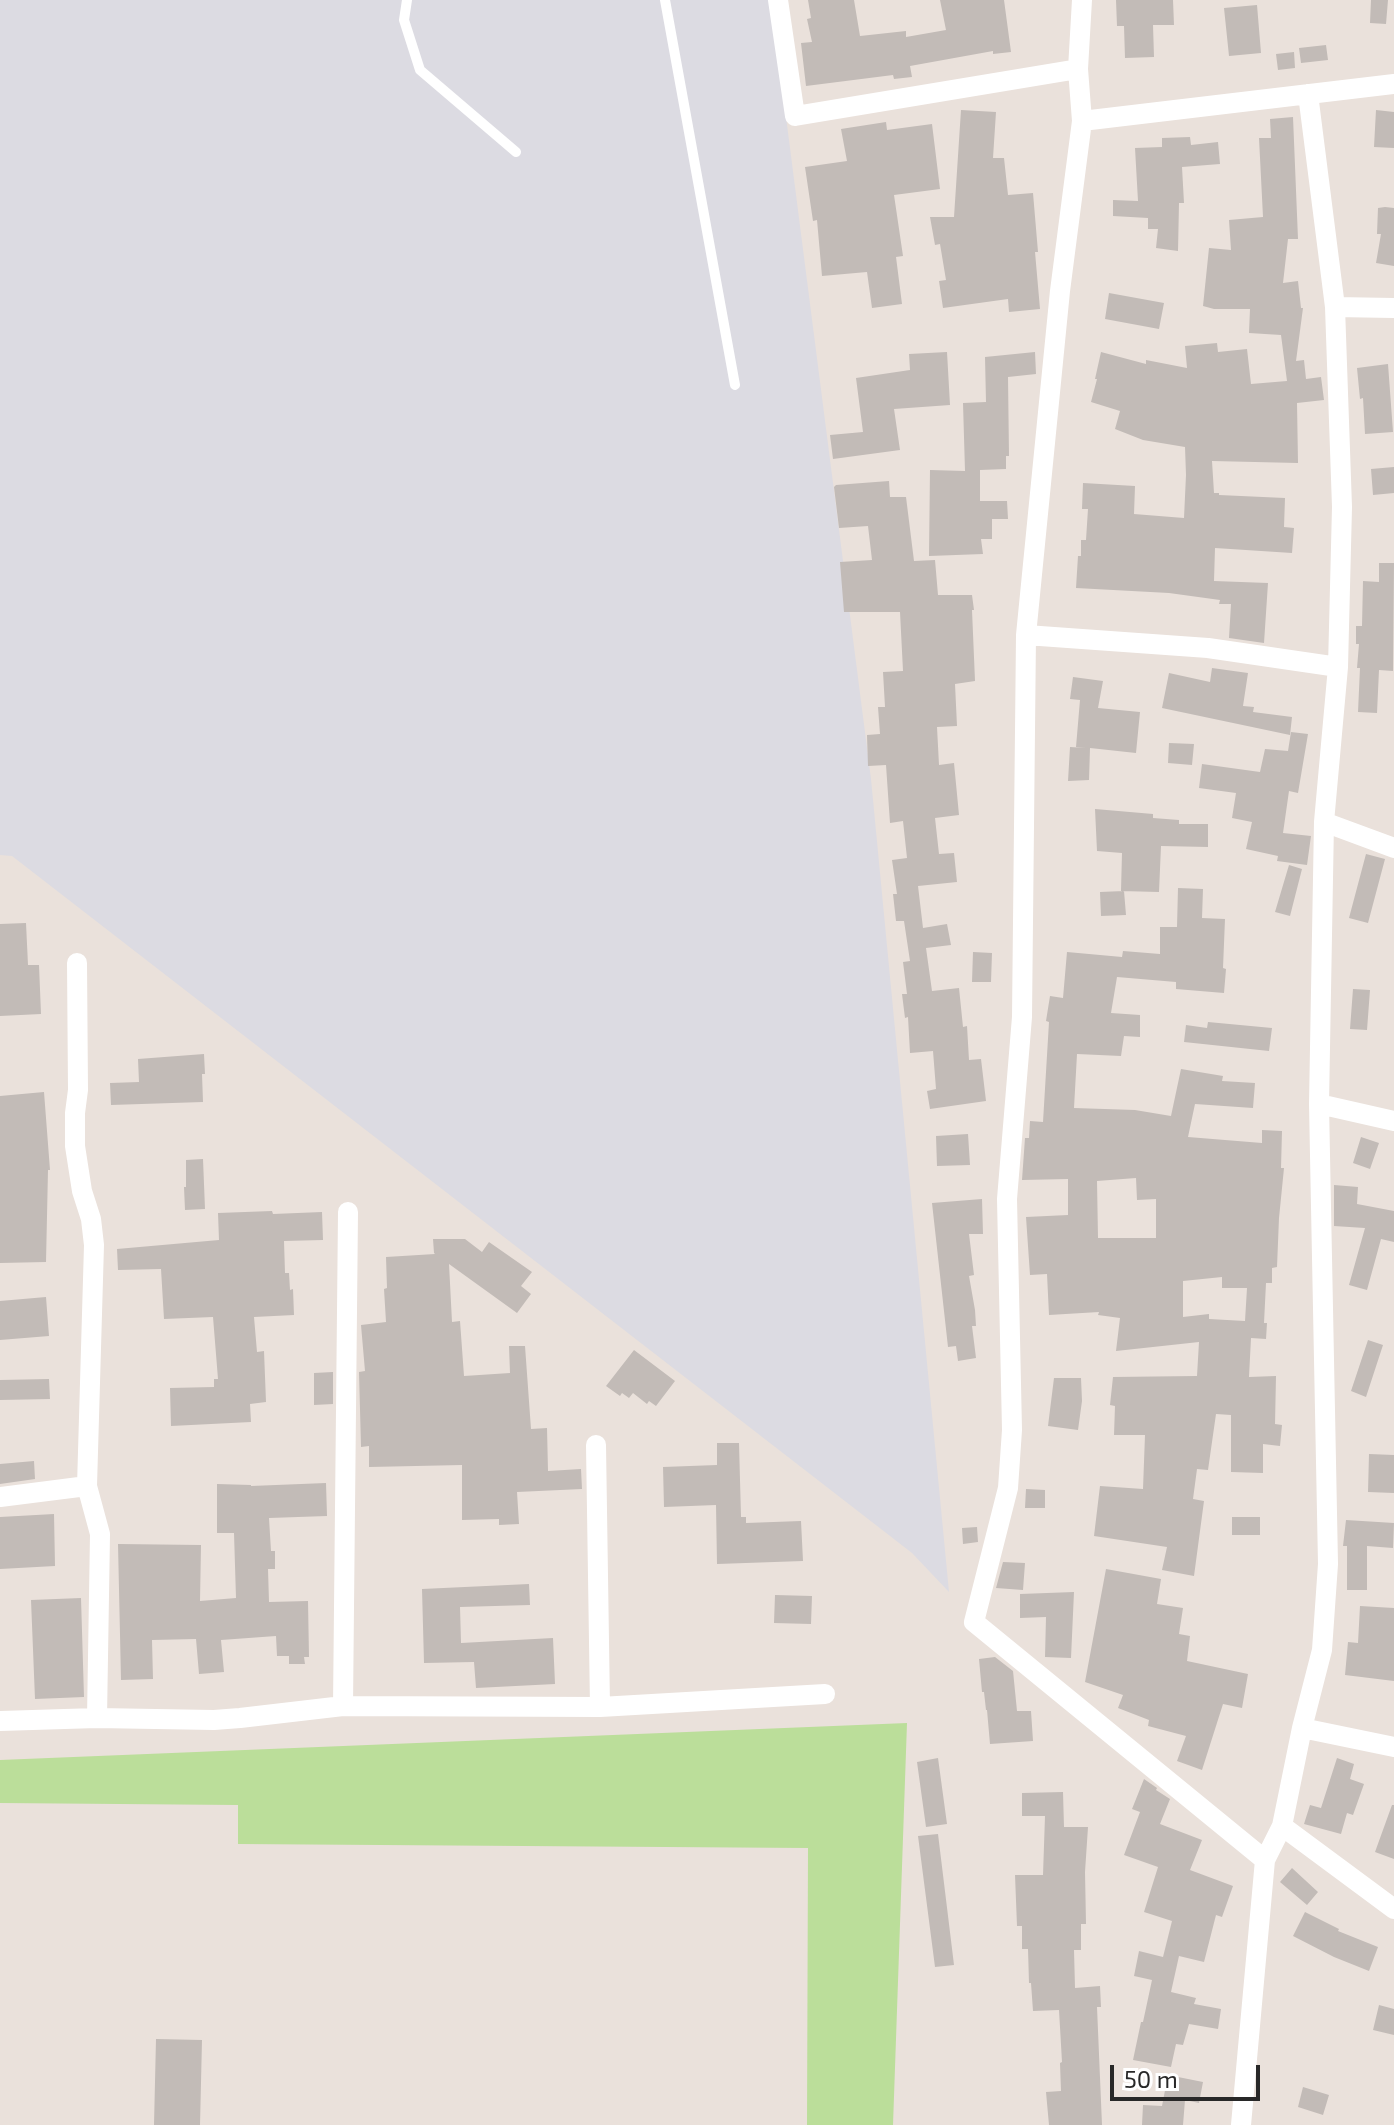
<!DOCTYPE html>
<html>
<head>
<meta charset="utf-8">
<style>
	body { margin:0 }
	#map { position:relative; width:1394px; height:2125px; overflow:hidden; background:#eae1db; font-family:"Exo 2",sans-serif }
	canvas { display:block }
	.scale { position:absolute; left:1110px; top:2065px; width:150px; height:36px; box-sizing:border-box; border:4px solid #282828; border-top:0; padding-left:10px; font-size:24px; line-height:28px; white-space:nowrap; color:#282828; -webkit-text-stroke:6px #fff; paint-order:stroke }
</style>
</head>
<body>
<div id="map">
<canvas width="1394" height="2125"></canvas>
<div class="scale">50 m</div>
</div>
<script>
const context = document.querySelector('canvas').getContext('2d');
context.lineJoin = 'round';
function paint(path, color) { context.fillStyle = color; context.fill(path, 'evenodd'); }
const poly = rows => new Path2D(rows.map(r => 'M' + r).join(''));
function stroke(path, color, width, dash) { context.strokeStyle = color; context.lineWidth = width; context.lineCap = dash ? 'butt' : 'round'; context.setLineDash(dash || []); context.stroke(path); }
paint(poly([
	[0,0,771,0,871,779,949,1592,912,1553,12,856,0,855]
]), '#dcdbe2');
paint(poly([
	[907,1723,893,2125,807,2125,808,1848,238,1844,238,1805,0,1803,0,1760]
]), '#bbde9a');
paint(poly([
	[808,0,854,0,860,36,906,31,906,37,946,30,940,0,1004,0,1011,52,993,54,993,51,910,66,912,77,894,79,893,75,806,86,801,43,812,42,807,19,811,18],
	[1116,0,1173,0,1174,25,1153,25,1154,57,1125,58,1124,26,1117,26],
	[1371,0,1388,0,1386,24,1370,23],
	[1257,5,1261,53,1229,56,1224,8],
	[1326,45,1328,60,1301,63,1299,48],
	[1294,52,1295,68,1278,70,1276,54],
	[961,110,996,112,993,158,1004,158,1008,195,1033,193,1038,252,1035,252,1040,309,1009,312,1008,299,943,308,939,281,946,280,940,244,935,245,930,217,954,217],
	[1376,110,1394,112,1394,148,1374,147],
	[1293,117,1298,239,1288,239,1283,283,1298,281,1301,308,1303,308,1296,361,1304,360,1306,379,1321,377,1324,400,1297,403,1298,463,1212,461,1214,493,1219,493,1219,495,1285,498,1284,527,1294,528,1292,553,1215,548,1214,581,1268,583,1264,643,1229,638,1231,604,1219,604,1220,600,1169,593,1076,588,1078,556,1081,556,1081,540,1086,540,1088,509,1082,509,1083,483,1135,486,1134,514,1184,518,1186,475,1185,447,1143,440,1115,429,1120,411,1091,402,1097,379,1095,379,1101,352,1146,364,1146,360,1187,368,1185,346,1217,343,1218,352,1247,349,1251,384,1287,381,1281,335,1249,333,1250,309,1214,309,1203,306,1209,248,1231,250,1229,220,1263,217,1259,138,1271,138,1270,119],
	[886,122,887,130,932,124,940,189,894,195,903,256,896,257,902,304,872,308,867,272,822,276,817,220,813,221,805,167,847,161,841,129],
	[1190,137,1191,145,1218,142,1220,164,1182,167,1184,203,1179,203,1178,251,1156,248,1158,229,1148,229,1148,218,1113,216,1113,200,1138,201,1135,148,1162,147,1162,138],
	[1385,207,1394,208,1394,266,1376,263,1381,234,1377,234,1378,208],
	[1109,293,1164,303,1159,329,1105,319],
	[947,352,950,405,894,409,900,450,833,459,830,435,863,432,856,378,910,370,909,354],
	[1035,352,1036,374,1008,377,1009,456,1006,456,1006,469,980,470,980,501,1007,501,1008,519,992,519,992,539,981,539,983,554,929,556,930,470,965,471,963,403,986,402,985,357],
	[1388,364,1393,432,1365,434,1363,398,1360,399,1357,368],
	[1394,467,1394,493,1373,495,1371,469],
	[889,481,890,497,906,497,914,561,935,560,938,595,972,595,974,610,972,610,975,681,955,684,957,726,937,727,939,765,954,763,959,815,935,818,939,854,954,853,957,882,918,886,923,928,947,924,951,945,926,948,932,991,959,988,963,1027,967,1026,969,1060,981,1059,986,1101,930,1109,927,1091,936,1089,933,1051,910,1053,908,1017,905,1018,902,994,907,994,903,962,910,961,904,921,896,921,893,894,897,894,892,860,907,858,903,821,890,823,886,765,868,766,867,735,880,734,878,707,885,707,883,672,903,671,900,612,844,612,840,562,872,560,868,526,839,528,834,487,836,485],
	[1379,563,1394,563,1393,671,1379,670,1377,713,1358,712,1360,668,1357,668,1359,644,1356,644,1356,626,1362,626,1363,581,1379,582],
	[1212,668,1248,673,1243,706,1254,707,1253,712,1292,717,1290,735,1162,708,1169,673,1210,682],
	[1073,677,1103,681,1098,708,1140,712,1136,753,1090,748,1089,780,1068,781,1070,747,1086,748,1076,747,1080,700,1070,699],
	[1291,732,1308,734,1298,793,1289,791,1283,833,1311,836,1307,865,1277,861,1278,856,1246,849,1252,822,1232,818,1236,793,1199,788,1202,764,1260,772,1265,749,1288,751],
	[1169,743,1194,744,1192,765,1168,763],
	[1095,809,1153,814,1153,818,1179,820,1179,824,1208,824,1208,847,1161,846,1159,892,1121,891,1122,853,1097,851],
	[1366,854,1385,859,1368,923,1349,918],
	[1289,865,1302,869,1290,916,1275,912],
	[1178,888,1203,889,1202,918,1225,919,1223,968,1226,969,1224,993,1176,989,1176,982,1117,977,1111,1013,1140,1015,1140,1037,1124,1036,1121,1056,1077,1054,1074,1108,1135,1110,1171,1116,1181,1069,1223,1076,1222,1081,1255,1083,1253,1108,1195,1104,1188,1137,1262,1143,1262,1130,1282,1131,1281,1168,1284,1168,1279,1218,1277,1267,1272,1268,1272,1283,1266,1283,1264,1323,1267,1323,1266,1339,1251,1338,1249,1377,1276,1376,1275,1424,1282,1425,1280,1446,1263,1444,1263,1473,1231,1472,1231,1415,1216,1414,1208,1470,1197,1469,1193,1499,1204,1501,1194,1576,1162,1570,1167,1547,1094,1536,1100,1486,1143,1489,1145,1435,1114,1435,1115,1406,1110,1405,1113,1377,1197,1376,1199,1342,1116,1351,1120,1318,1098,1315,1099,1312,1049,1315,1047,1274,1030,1275,1026,1217,1068,1215,1068,1179,1022,1180,1025,1138,1029,1138,1030,1121,1043,1122,1049,1022,1046,1021,1050,996,1063,998,1067,952,1122,957,1123,951,1160,954,1160,927,1177,927],
	[1136,1178,1137,1200,1156,1199,1156,1238,1098,1238,1097,1181],
	[1222,1277,1222,1288,1247,1288,1245,1321,1209,1319,1209,1314,1183,1317,1183,1281],
	[1124,891,1126,915,1101,916,1100,892],
	[26,923,28,965,39,965,41,1014,0,1016,0,924],
	[973,952,992,953,991,982,972,982],
	[1353,989,1370,990,1367,1030,1350,1029],
	[1208,1022,1272,1028,1269,1051,1184,1042,1186,1025,1207,1028],
	[204,1054,205,1074,202,1074,203,1102,111,1105,110,1083,139,1082,138,1059],
	[44,1092,50,1170,48,1170,46,1262,0,1263,0,1096],
	[968,1134,970,1165,937,1166,936,1136],
	[1361,1137,1379,1143,1370,1169,1353,1163],
	[203,1159,205,1209,185,1210,184,1187,186,1187,186,1160],
	[1334,1185,1358,1187,1357,1204,1394,1211,1394,1242,1381,1239,1367,1290,1349,1285,1365,1228,1334,1226],
	[982,1199,983,1234,969,1234,974,1275,969,1276,975,1310,976,1326,972,1326,976,1358,958,1361,956,1346,948,1347,932,1203],
	[272,1211,273,1214,322,1212,323,1240,284,1241,285,1273,289,1273,290,1290,293,1289,294,1315,254,1317,257,1352,264,1351,266,1402,250,1404,251,1422,171,1426,170,1388,214,1387,214,1379,218,1379,213,1317,164,1319,161,1269,118,1270,117,1249,219,1240,218,1213],
	[433,1239,465,1239,482,1252,489,1242,532,1272,521,1286,531,1294,517,1313,449,1264,452,1322,460,1321,464,1376,510,1373,509,1346,525,1346,531,1429,547,1428,548,1471,581,1469,582,1489,517,1492,519,1524,499,1525,499,1519,462,1520,462,1465,369,1467,369,1446,361,1447,359,1372,365,1371,361,1325,386,1322,384,1289,387,1288,386,1257,435,1254,434,1253],
	[46,1297,49,1336,0,1340,0,1301],
	[1368,1340,1383,1345,1366,1397,1351,1391],
	[634,1350,675,1381,656,1406,649,1401,647,1404,633,1393,629,1398,622,1393,620,1396,606,1386],
	[333,1372,333,1404,314,1405,314,1373],
	[1054,1378,1081,1378,1082,1401,1078,1430,1048,1426],
	[49,1379,50,1399,0,1400,0,1380],
	[717,1443,739,1443,741,1517,746,1517,746,1523,801,1521,803,1561,717,1564,716,1505,664,1507,663,1467,717,1465],
	[1369,1454,1394,1455,1394,1493,1368,1492],
	[34,1461,35,1479,0,1484,0,1464],
	[326,1483,327,1516,269,1518,271,1551,275,1551,275,1569,268,1569,269,1602,308,1601,309,1657,304,1657,305,1664,289,1664,289,1656,277,1656,276,1636,221,1640,224,1672,199,1674,196,1639,152,1640,153,1679,121,1680,118,1544,201,1545,200,1601,236,1598,234,1533,217,1533,217,1484,251,1485,251,1486],
	[1026,1489,1045,1490,1045,1508,1025,1508],
	[54,1514,55,1566,0,1569,0,1517],
	[1232,1517,1260,1517,1260,1535,1232,1535],
	[1346,1520,1394,1523,1393,1548,1367,1546,1367,1590,1347,1590,1347,1546,1343,1546],
	[977,1527,978,1542,963,1544,962,1528],
	[1003,1562,1025,1563,1023,1590,996,1588],
	[1106,1569,1161,1579,1157,1604,1183,1608,1179,1634,1190,1636,1187,1661,1248,1674,1242,1708,1223,1704,1202,1770,1177,1761,1186,1736,1148,1726,1149,1720,1118,1708,1123,1695,1085,1682],
	[529,1584,530,1605,460,1607,461,1643,553,1638,555,1684,476,1688,474,1662,424,1663,422,1589],
	[1074,1592,1071,1658,1045,1657,1046,1617,1020,1618,1020,1594],
	[775,1595,812,1596,811,1624,774,1623],
	[81,1598,84,1697,35,1699,31,1600],
	[1360,1606,1394,1608,1394,1681,1345,1675,1348,1642,1358,1643],
	[995,1657,1013,1671,1017,1711,1031,1711,1033,1741,990,1744,987,1710,986,1710,984,1692,982,1692,979,1659],
	[938,1758,947,1824,926,1827,917,1762],
	[1337,1758,1354,1764,1350,1779,1364,1784,1353,1815,1347,1813,1341,1834,1304,1824,1310,1805,1321,1808],
	[1144,1779,1157,1788,1156,1790,1170,1799,1160,1824,1202,1840,1190,1870,1233,1886,1222,1917,1216,1915,1204,1962,1179,1956,1171,1992,1196,1998,1194,2004,1221,2009,1218,2029,1189,2024,1183,2045,1176,2044,1171,2067,1133,2060,1141,2022,1143,2022,1152,1980,1134,1976,1139,1951,1163,1957,1172,1921,1144,1912,1158,1867,1124,1855,1140,1812,1132,1809],
	[1063,1792,1064,1827,1088,1827,1085,1872,1086,1924,1081,1924,1081,1950,1074,1950,1075,1988,1100,1986,1101,2007,1097,2007,1102,2125,1049,2125,1046,2092,1061,2091,1060,2063,1062,2062,1059,2010,1033,2011,1031,1983,1029,1983,1028,1949,1022,1949,1022,1926,1017,1926,1015,1875,1043,1875,1045,1816,1022,1816,1022,1793],
	[1392,1805,1394,1805,1394,1859,1375,1852],
	[938,1834,954,1965,935,1967,918,1836],
	[1292,1868,1318,1892,1307,1905,1280,1882],
	[1305,1912,1339,1929,1338,1931,1378,1947,1369,1971,1334,1957,1293,1936],
	[1379,2005,1394,2009,1394,2035,1373,2030],
	[156,2039,202,2040,200,2125,154,2125],
	[1168,2075,1203,2082,1199,2103,1185,2100,1183,2125,1142,2125,1143,2105,1162,2106],
	[1303,2087,1329,2095,1323,2115,1298,2107]
]), '#c2bbb7');
stroke(poly([
	[407,0,404,20,420,70,516,152],
	[665,0,735,385]
]), '#fff', 10);
stroke(poly([
	[778,0,795,116,1078,69],
	[1082,0,1078,69,1082,121,1060,291,1026,635,1022,1017,1007,1199,1012,1430,1008,1488,974,1622,1265,1860],
	[1082,121,1394,84],
	[1335,307,1394,308],
	[1026,635,1208,648,1338,667],
	[1324,822,1394,848],
	[77,963,78,1090,75,1113,75,1146,82,1191,91,1219,94,1245,87,1486,100,1534,97,1718],
	[1319,1104,1394,1121],
	[596,1445,600,1707],
	[0,1497,87,1486],
	[343,1706,348,1212],
	[0,1721,97,1718,214,1720,240,1718,343,1706,600,1707,825,1694],
	[1302,1728,1394,1747],
	[1282,1826,1394,1909],
	[1241,2125,1265,1860,1282,1826,1302,1728,1322,1650,1328,1564,1319,1104,1324,822,1338,667,1342,507,1335,307,1308,94]
]), '#fff', 20);
</script>
</body>
</html>
